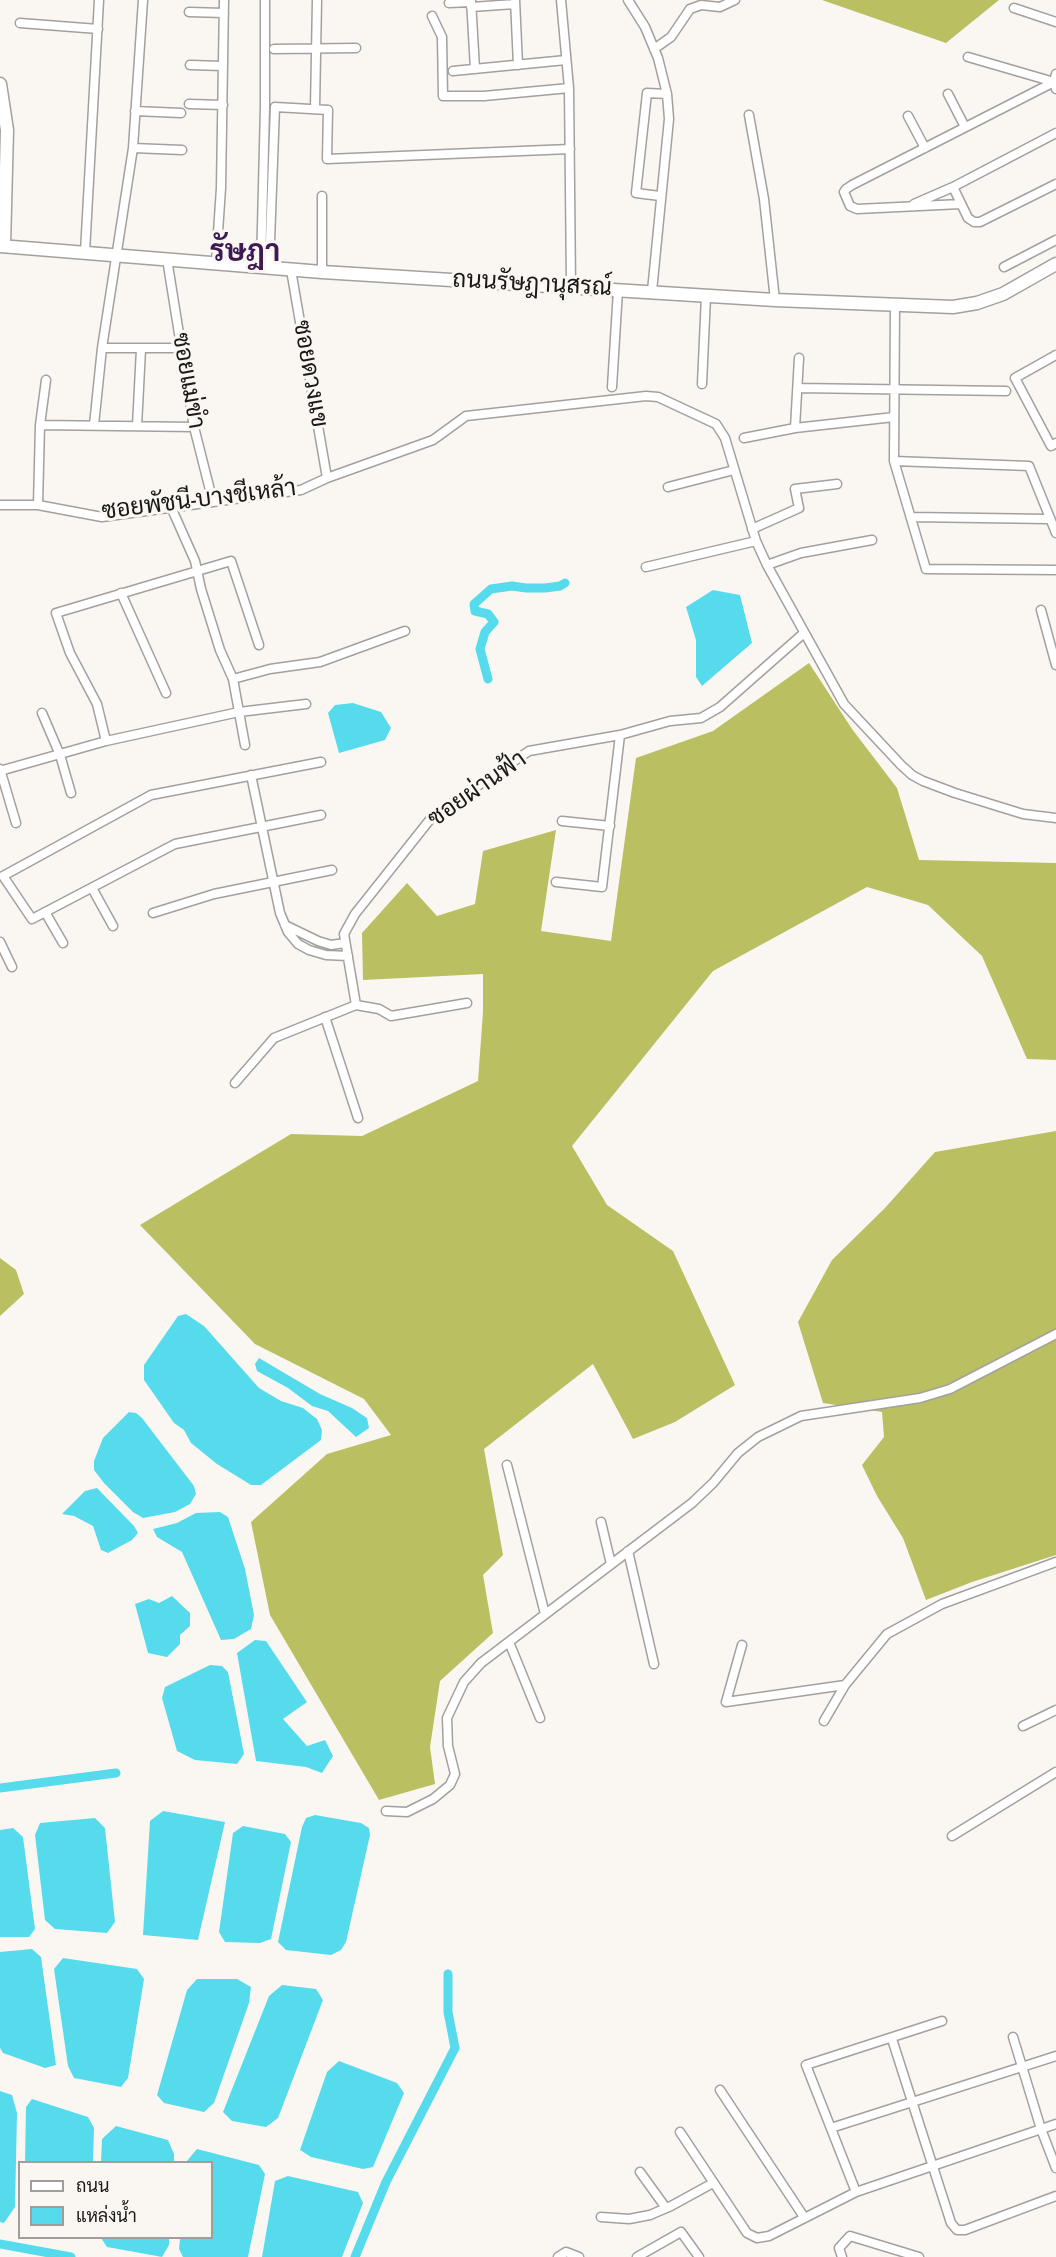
<!DOCTYPE html>
<html>
<head>
<meta charset="utf-8">
<style>
	body { margin:0 }
	#map { position:relative; width:1056px; height:2257px; overflow:hidden; background:#faf7f3; font-family:Jost,Sarabun,sans-serif }
	canvas { display:block }
	.legend { position:absolute; left:18px; top:2161px; width:195px; height:78px; box-sizing:border-box; background:#faf7f3; border:2px solid #a09e9b; margin:0; padding:8px 10px; list-style:none; font-size:18px; color:#1a1918 }
	.legend li { display:flex; align-items:center; gap:12px; height:30px }
	.legend b { width:30px; border:2px solid #a09e9b }
</style>
</head>
<body>
<div id="map">
<canvas width="1056" height="2257"></canvas>
<ul class="legend">
<li><b style="height:8px;background:#fff"></b>ถนน</li>
<li><b style="height:16px;background:#56dbed"></b>แหล่งน้ำ</li>
</ul>
</div>
<script>
const context = document.querySelector('canvas').getContext('2d');
context.lineJoin = 'round';
function paint(path, color) { context.fillStyle = color; context.fill(path, 'evenodd'); }
const poly = rows => new Path2D(rows.map(r => 'M' + r).join(''));
function stroke(path, color, width, dash) { context.strokeStyle = color; context.lineWidth = width; context.lineCap = dash ? 'butt' : 'round'; context.setLineDash(dash || []); context.stroke(path); }
function drawText(font, color, halo, rows, align = 'center') {
  context.font = font + ' Jost,Sarabun,sans-serif'; context.lineWidth = 6; context.setLineDash([]); context.textBaseline = 'middle'; context.strokeStyle = halo; context.fillStyle = color; for (const [text, x, y, turn = 0] of rows) {
    context.save(); context.translate(x, y); context.rotate((+turn || 0) * Math.PI / 180); context.textAlign = isNaN(turn) ? turn : align; if (halo) context.strokeText(text, 0, 0); context.fillText(text, 0, 0); context.restore();
  }
}
paint(poly([
	[822,0,999,0,946,43],
	[809,663,852,729,897,788,919,860,1056,863,1056,1060,1027,1059,982,956,928,905,867,887,713,971,572,1146,607,1205,673,1251,735,1385,675,1422,633,1439,593,1364,484,1449,503,1555,483,1575,493,1633,440,1681,430,1747,435,1784,379,1800,270,1615,251,1522,327,1454,391,1435,364,1399,255,1344,140,1225,291,1134,362,1136,478,1081,483,1012,483,974,363,980,362,933,407,883,437,916,475,904,483,851,556,830,541,931,611,941,636,758,713,731],
	[1056,1131,1056,1555,972,1582,926,1600,903,1538,877,1496,862,1465,884,1437,882,1412,823,1403,798,1322,832,1260,885,1208,935,1152],
	[0,1258,16,1270,24,1294,0,1316]
]), '#babf62');
paint(poly([
	[713,590,740,595,752,643,702,686,696,677,696,640,686,607],
	[353,703,381,712,391,728,385,740,339,753,328,713,335,705],
	[186,1314,204,1326,259,1388,281,1401,303,1408,317,1419,322,1430,321,1440,261,1485,251,1485,217,1464,191,1443,184,1430,174,1423,144,1380,144,1365,178,1316],
	[259,1358,320,1394,352,1408,367,1418,369,1428,356,1437,328,1411,312,1406,288,1388,257,1371,255,1364],
	[129,1412,136,1413,142,1418,194,1486,196,1494,190,1504,175,1512,143,1518,133,1512,104,1483,94,1470,94,1461,103,1438],
	[97,1488,134,1526,138,1533,132,1540,108,1553,101,1550,93,1526,74,1516,62,1514,85,1491],
	[220,1512,228,1517,245,1569,254,1615,251,1629,234,1639,221,1640,182,1552,157,1537,153,1529,177,1523,196,1513],
	[172,1596,190,1613,190,1626,180,1635,180,1644,167,1657,148,1653,135,1604,149,1599,159,1603],
	[255,1640,266,1641,307,1702,283,1719,307,1746,325,1740,333,1756,322,1773,306,1767,256,1761,237,1653],
	[210,1665,222,1666,228,1672,244,1754,237,1764,195,1760,177,1751,162,1698,165,1687],
	[163,1811,225,1822,198,1940,143,1935,150,1821],
	[315,1815,361,1823,369,1828,370,1835,346,1942,341,1950,331,1955,286,1950,278,1942,302,1827,306,1818],
	[95,1818,105,1828,115,1922,107,1933,55,1929,45,1920,35,1835,40,1823],
	[243,1826,285,1834,291,1842,271,1939,260,1943,225,1942,219,1932,233,1833],
	[13,1828,23,1837,35,1929,29,1937,0,1937,0,1830],
	[32,1949,41,1957,56,2065,45,2068,3,2053,0,2048,0,1952],
	[63,1958,137,1969,144,1979,128,2078,121,2087,74,2078,68,2066,54,1969],
	[197,1979,237,1979,251,1987,249,2003,214,2103,204,2112,164,2103,157,2095,187,1990],
	[282,1985,316,1989,323,2000,278,2118,266,2127,232,2121,223,2112,269,1996],
	[339,2061,397,2083,404,2093,373,2167,363,2169,311,2157,300,2150,327,2072],
	[0,2091,12,2095,17,2113,15,2207,4,2223,0,2222],
	[32,2099,88,2117,94,2128,93,2162,25,2162,26,2107],
	[116,2126,168,2140,174,2154,174,2162,101,2162,102,2139],
	[197,2149,259,2165,265,2174,248,2257,183,2257,179,2249,180,2238,212,2238,212,2162,186,2162],
	[288,2176,358,2192,363,2203,342,2257,262,2257,275,2181],
	[101,2238,169,2238,169,2245,162,2257,107,2247]
]), '#56dbed');
stroke(poly([
	[488,679,480,649,485,632,494,622,488,614,475,611,474,604,491,589,512,586,526,588,545,588,560,586,565,583],
	[0,1788,116,1773],
	[0,2244,71,2257],
	[355,2257,386,2182,455,2048,448,2012,448,1974]
]), '#56dbed', 9);
const street = poly([
	[471,0,475,69],
	[515,0,518,65],
	[561,0,569,88],
	[628,0,645,27,658,58,667,94,669,119,652,291],
	[449,3,471,2],
	[471,7,515,4],
	[1014,8,1056,22],
	[189,12,224,13],
	[432,16,442,37,443,96,484,96,569,88,571,286],
	[20,23,98,29],
	[274,49,356,48],
	[654,49,671,37,690,9,701,5,720,7,735,0],
	[968,57,1054,82],
	[190,65,223,66],
	[453,71,566,60],
	[1056,74,1054,82,1056,89],
	[948,94,965,127],
	[189,104,223,105],
	[315,109,317,0],
	[135,111,181,113],
	[749,115,764,199,775,300],
	[908,116,925,148],
	[133,148,182,150],
	[953,187,968,218,974,222,980,222,1056,184],
	[322,196,322,272],
	[660,196,636,193,647,93,667,94],
	[914,204,953,187,1056,133],
	[961,204,857,209,850,206,844,192,846,189,852,185,1054,82],
	[85,252,99,0],
	[167,259,194,427,213,502],
	[216,262,221,188,224,0],
	[261,267,265,106,265,0],
	[1004,267,1056,240],
	[269,268,275,107,328,110,327,159,570,149],
	[291,270,327,478],
	[895,305,894,461,926,569,1056,570],
	[102,348,181,348],
	[1056,355,1015,378,1051,446,1056,443],
	[702,384,706,296],
	[612,387,618,290],
	[798,388,1006,391],
	[40,425,194,427],
	[94,425,102,348,133,148,143,0],
	[137,426,141,349],
	[795,428,799,358],
	[744,438,795,428,894,417],
	[894,461,1029,466,1056,533],
	[668,487,734,470],
	[0,505,38,505,102,517,301,490,327,478,433,440,466,416,646,396,658,397,716,424,725,438,756,541,767,565,844,704,901,765,912,775,923,781,955,793,1023,814,1056,818],
	[38,505,40,425,46,380],
	[171,507,195,561,201,589,220,650,233,679,245,745],
	[911,517,1049,519],
	[752,529,799,508,795,489,837,484],
	[767,565,801,553,872,540],
	[646,567,756,541],
	[121,593,166,693],
	[1041,610,1056,665],
	[233,679,270,669,320,662,405,631],
	[42,713,60,755,71,793],
	[106,741,97,704,70,653,56,613,231,561,259,645],
	[321,762,151,795,3,876,32,919,175,844,321,815],
	[0,769,16,823],
	[0,771,106,741,239,712,306,704],
	[251,775,280,913,288,932,298,944,309,950,326,955,348,956],
	[562,821,610,826],
	[556,882,602,887,620,735],
	[92,888,113,926],
	[45,912,63,943],
	[153,913,214,894,332,870],
	[285,925,318,941,331,945,345,943],
	[0,942,12,967],
	[356,1005,344,934,355,914,432,817,529,751,620,735,670,721,701,718,720,707,804,633],
	[356,1005,379,1009,391,1016,467,1003],
	[325,1017,358,1118],
	[235,1083,274,1038,356,1005],
	[507,1465,545,1614],
	[601,1522,611,1564],
	[628,1551,654,1664],
	[509,1642,540,1718],
	[742,1645,726,1702,845,1685],
	[824,1721,845,1685,887,1634,942,1604,1056,1562],
	[1023,1726,1056,1710],
	[386,1811,407,1812,433,1799,450,1785,455,1774,448,1746,447,1718,464,1682,481,1663,692,1503,713,1483,738,1453,758,1437,801,1416,920,1398,950,1389,1056,1334],
	[952,1836,1056,1772],
	[1013,2037,1041,2129,1056,2168],
	[892,2039,951,2223,957,2230,965,2230,1056,2196],
	[720,2090,804,2217],
	[831,2128,1056,2056],
	[680,2132,747,2233,757,2238,769,2236,856,2192,1056,2124],
	[640,2172,666,2208],
	[856,2192,806,2065,942,2021],
	[601,2217,629,2219,650,2215,671,2206,713,2183],
	[558,2257,566,2252,579,2257],
	[637,2257,681,2232,699,2257],
	[842,2257,839,2248,850,2236,919,2257]
]);
const secondary = poly([
	[0,84,7,130,4,246],
	[0,246,322,272,775,300,953,307,977,303,1003,294,1056,264]
]);
stroke(street, '#a3a09d', 11);
stroke(secondary, '#a3a09d', 15);
stroke(street, '#fff', 8);
stroke(secondary, '#fff', 12);
drawText('24px', '#1a1918', '#faf7f3', [
	["ถนนรัษฎานุสรณ์",532,285,3],
	["ซอยดวงแข",309,374,80],
	["ซอยแม่ขำ",187,381,80],
	["ซอยพัชนี-บางชีเหล้า",199,501,-7],
	["ซอยผ่านฟ้า",478,790,-35]
]);
drawText('bold 30px', '#3d1a51', '#faf7f3', [
	["รัษฎา",245,254]
]);
</script>
</body>
</html>
